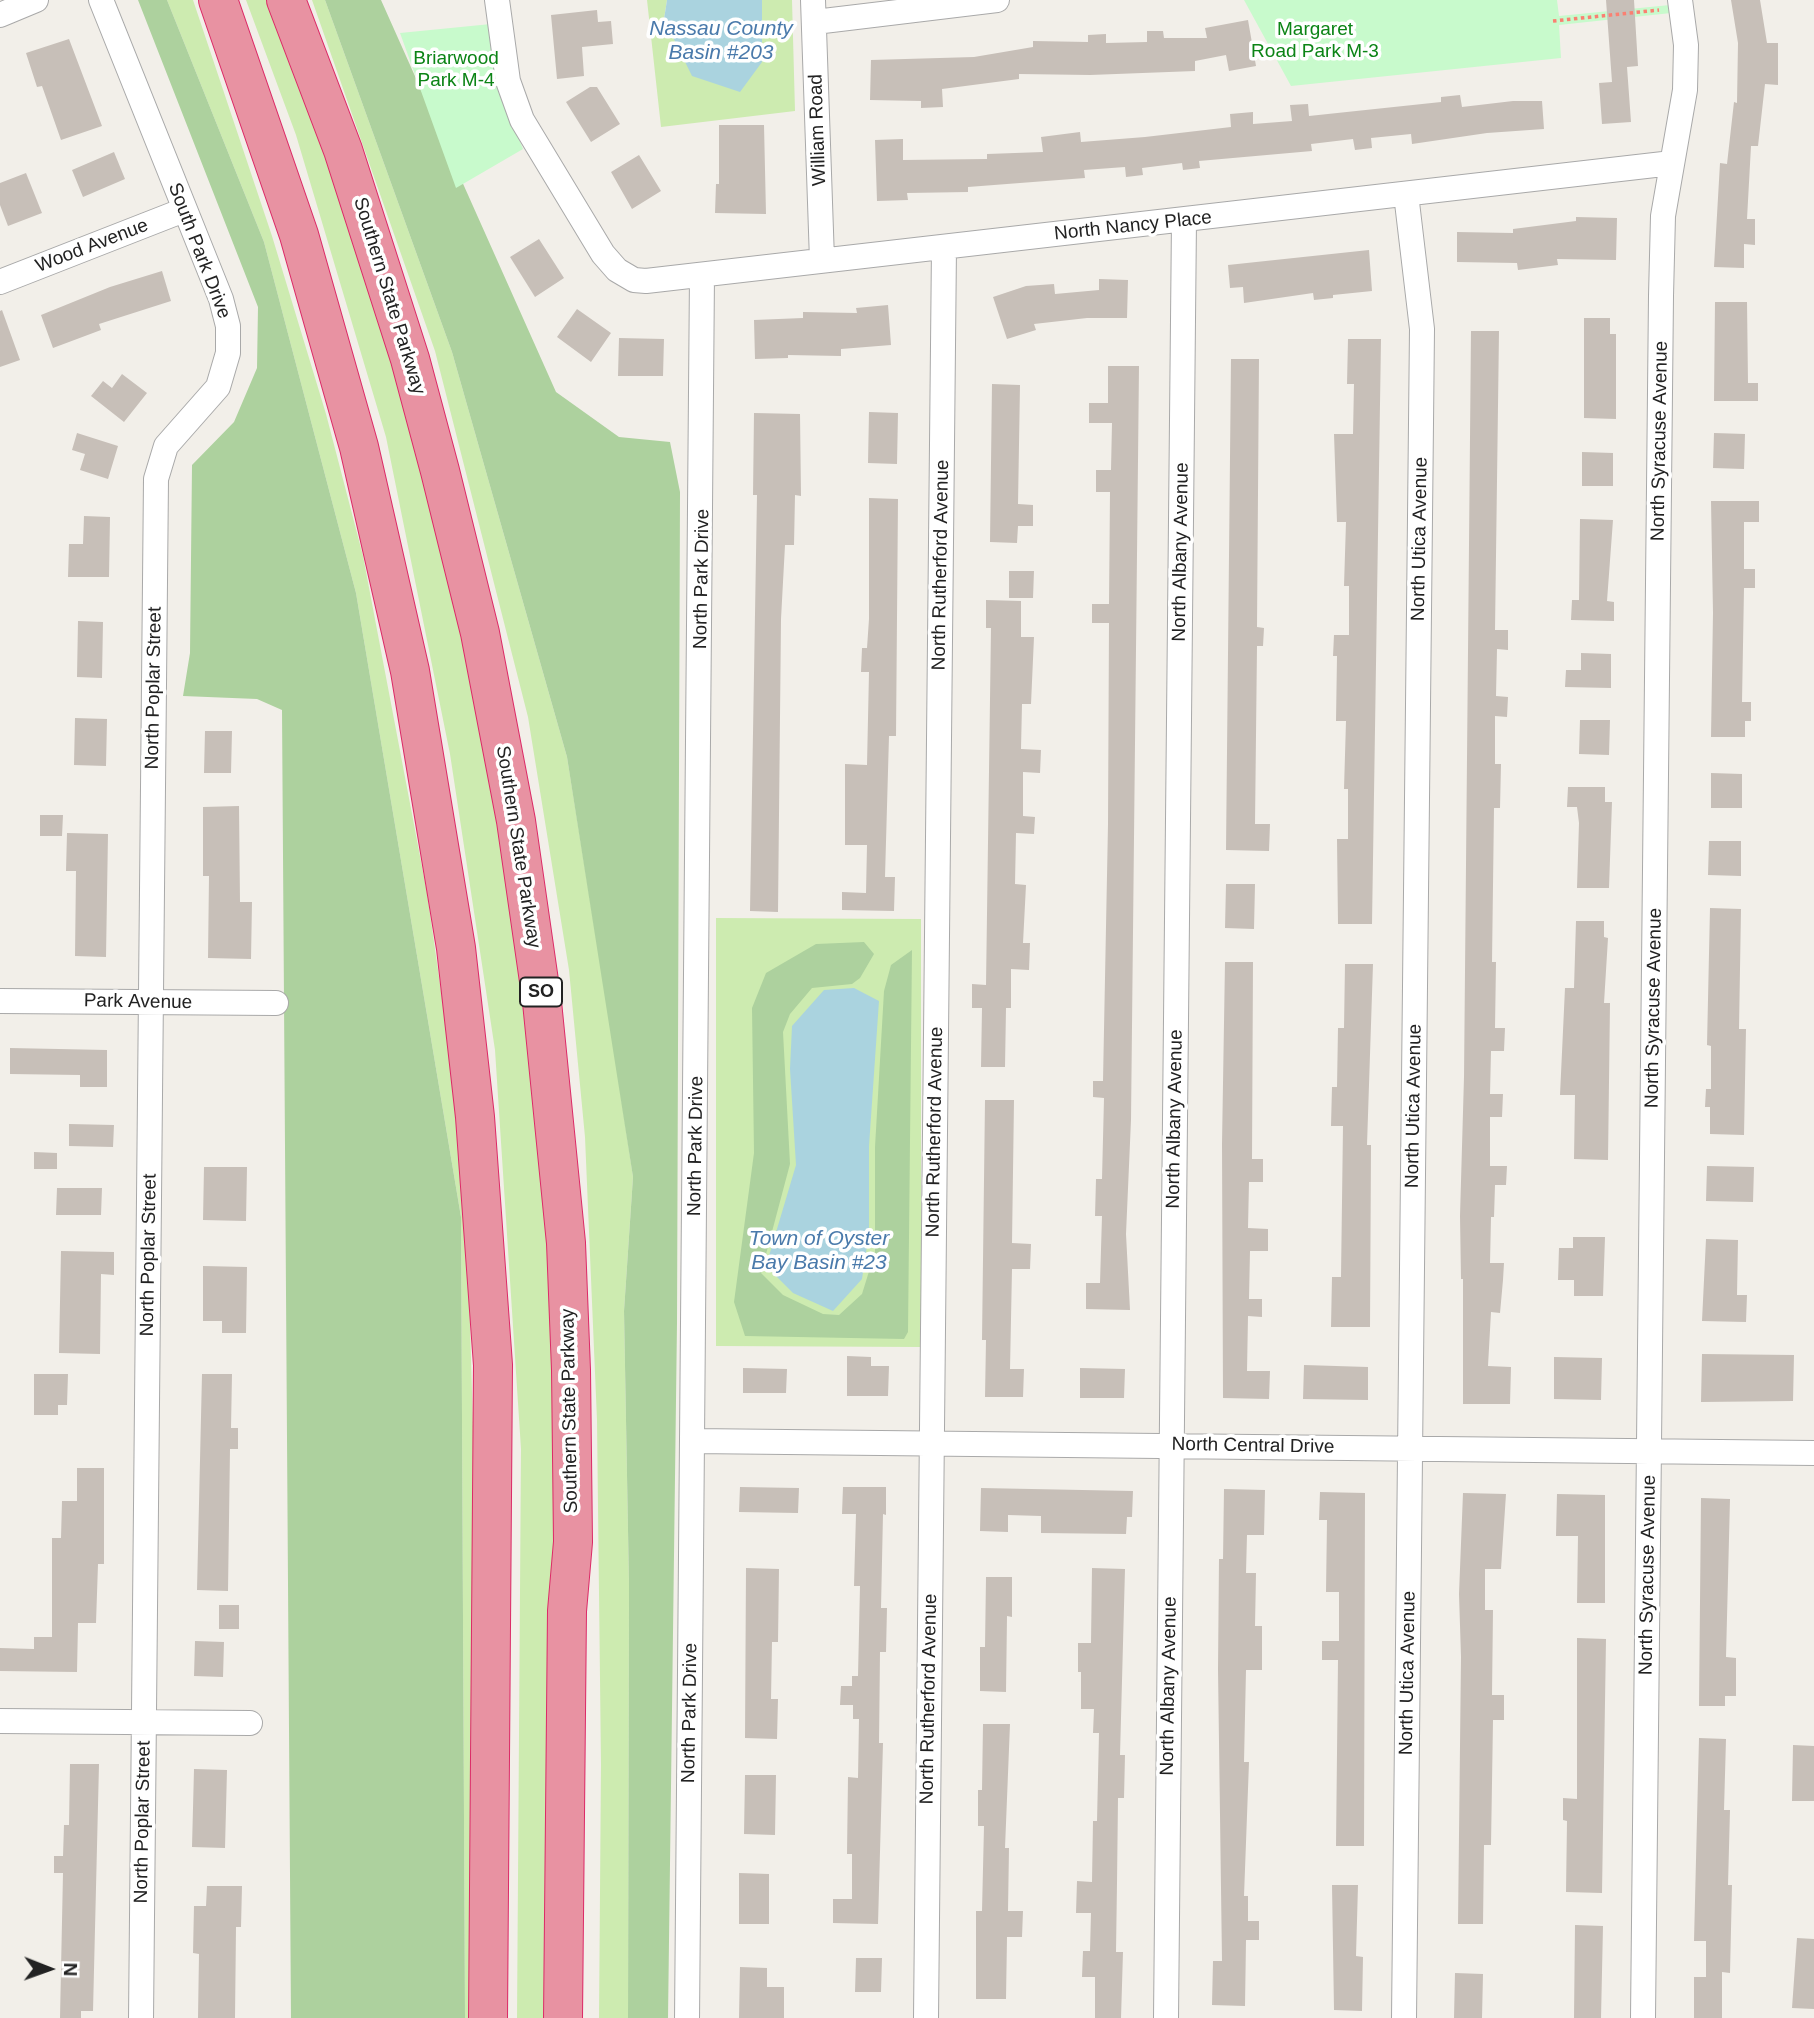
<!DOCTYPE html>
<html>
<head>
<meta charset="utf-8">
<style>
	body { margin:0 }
	#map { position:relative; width:1814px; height:2018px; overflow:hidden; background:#f2efe9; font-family:Helvetica,sans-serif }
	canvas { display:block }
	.north { position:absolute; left:14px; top:1934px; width:70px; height:70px; -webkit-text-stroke:5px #fff; paint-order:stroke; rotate:91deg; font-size:19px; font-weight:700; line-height:28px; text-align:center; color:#222 }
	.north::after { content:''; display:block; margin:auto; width:24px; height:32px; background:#222; clip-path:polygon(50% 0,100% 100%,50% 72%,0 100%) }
</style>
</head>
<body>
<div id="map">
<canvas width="1814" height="2018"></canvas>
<div class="north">N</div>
</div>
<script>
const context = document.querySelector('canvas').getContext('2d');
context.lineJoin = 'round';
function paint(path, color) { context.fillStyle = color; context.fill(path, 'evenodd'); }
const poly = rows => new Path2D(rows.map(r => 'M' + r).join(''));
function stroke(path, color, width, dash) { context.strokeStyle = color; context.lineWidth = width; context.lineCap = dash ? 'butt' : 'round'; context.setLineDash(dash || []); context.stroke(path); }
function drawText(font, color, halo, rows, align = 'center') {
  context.font = font + ' Helvetica,sans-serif'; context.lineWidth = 7; context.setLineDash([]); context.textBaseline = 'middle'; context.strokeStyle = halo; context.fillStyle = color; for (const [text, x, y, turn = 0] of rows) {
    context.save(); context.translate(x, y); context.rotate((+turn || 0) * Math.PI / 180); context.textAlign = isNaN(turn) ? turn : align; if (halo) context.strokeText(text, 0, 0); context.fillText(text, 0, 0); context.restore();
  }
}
paint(poly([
	[167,0,193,0,272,236,326,414,363,556,427,893,448,1040,467,1219,473,1427,471,2018,465,2018,461,1217,356,593,264,242],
	[246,0,267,0,318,129,372,287,456,590,515,899,550,1262,558,1452,551,2018,517,2018,521,1449,495,1050,450,754,386,437,296,135],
	[312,0,325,0,452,352,567,757,613,1043,633,1177,624,1311,629,1585,628,2018,599,2018,601,1765,597,1420,585,1137,569,970,528,717,435,351],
	[647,0,667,0,664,19,762,62,762,0,792,0,795,111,661,127],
	[716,918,921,919,921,1347,716,1346]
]), '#cdebb0');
paint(poly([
	[138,0,167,0,264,242,356,593,461,1217,465,2018,291,2018,282,710,257,699,183,696,190,653,192,465,234,422,257,368,258,307],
	[325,0,381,0,556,392,619,437,670,442,680,492,677,1323,668,2018,628,2018,629,1585,624,1311,633,1177,567,757,452,352],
	[864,942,874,954,860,978,852,984,812,988,790,1014,783,1032,790,1164,761,1273,783,1295,823,1314,839,1315,862,1294,875,1252,875,1147,884,991,891,965,912,950,908,1332,904,1339,745,1336,734,1302,754,1153,752,1008,766,973,816,944]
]), '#add19e');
paint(poly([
	[1244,0,1557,0,1559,16,1670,5,1671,13,1559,25,1561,58,1291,86],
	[491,24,508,111,523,149,456,188,400,33]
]), '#c8facc');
paint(poly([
	[667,0,762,0,762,62,740,92,692,76,664,19],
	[854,988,879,1001,869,1146,869,1233,862,1279,833,1311,793,1293,766,1266,796,1165,790,1069,792,1026,824,990]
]), '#aad3df');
paint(poly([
	[1606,0,1634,0,1638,66,1627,67,1631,122,1602,124,1599,83,1612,82],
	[1731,0,1760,0,1767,43,1778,43,1778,85,1765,84,1758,146,1751,146,1747,219,1755,219,1755,245,1744,244,1744,268,1714,267,1720,163,1727,164,1734,102,1737,103,1738,43],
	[597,10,598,22,611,21,613,44,582,47,584,76,557,79,551,15],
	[1248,20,1256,66,1229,71,1226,55,1195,61,1195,71,1090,75,1019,74,1019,79,942,89,943,107,921,108,921,101,870,100,871,60,974,57,1033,47,1033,41,1088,42,1088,35,1106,34,1106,43,1147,42,1147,31,1163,31,1164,38,1207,38,1205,28],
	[69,39,102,126,61,140,42,86,37,87,26,53],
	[590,87,597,87,620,124,591,142,566,102],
	[1460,95,1462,107,1513,101,1542,101,1544,129,1487,133,1412,144,1411,134,1371,138,1372,148,1355,150,1353,139,1311,144,1312,151,1199,161,1200,168,1183,170,1182,163,1142,168,1143,175,1126,177,1125,167,1084,170,1085,178,968,187,968,192,907,193,908,200,877,201,875,140,903,139,903,160,987,159,987,154,1043,152,1041,137,1080,132,1081,142,1145,137,1231,127,1230,114,1253,112,1253,124,1292,121,1290,105,1308,104,1309,116,1441,102,1441,97],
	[719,125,764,125,766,214,715,213,716,184,719,184],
	[114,152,125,179,83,197,72,170],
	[639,155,661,191,632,209,611,172],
	[26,173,42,213,8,226,0,205,0,183],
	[1576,217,1617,218,1616,260,1557,259,1558,265,1518,270,1517,263,1457,262,1457,232,1513,233,1513,229,1576,221],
	[539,239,564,278,535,297,510,257],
	[1369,250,1372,291,1333,295,1333,298,1314,300,1313,293,1244,303,1243,287,1230,288,1228,265],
	[162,271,171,301,99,324,101,330,53,348,41,315,110,287],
	[1099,279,1128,280,1127,318,1087,318,1034,324,1036,330,1007,339,993,297,1026,286,1054,284,1055,294,1099,290],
	[1715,302,1747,302,1748,383,1758,383,1758,401,1714,401],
	[888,305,891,345,841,349,841,356,788,355,788,358,755,359,754,320,803,318,803,312,857,313,856,308],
	[577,309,611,333,591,362,557,337],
	[2,310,20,360,0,367,0,311],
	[1584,318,1610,318,1610,334,1616,334,1616,419,1584,418],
	[1471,331,1499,331,1495,630,1508,630,1508,650,1497,649,1496,696,1508,697,1507,717,1495,716,1495,764,1501,764,1500,808,1494,808,1492,962,1496,962,1495,1028,1505,1028,1504,1051,1491,1051,1490,1094,1503,1094,1502,1117,1490,1117,1490,1166,1507,1166,1506,1185,1495,1185,1494,1217,1491,1217,1490,1263,1504,1263,1503,1280,1500,1313,1491,1312,1488,1366,1511,1367,1510,1404,1463,1404,1463,1279,1461,1279,1460,1216,1464,1077],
	[619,338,664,339,663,376,618,376],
	[1348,339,1381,339,1372,924,1338,924,1337,839,1348,839,1348,789,1344,789,1346,721,1336,721,1337,656,1333,656,1334,635,1349,635,1349,586,1344,586,1346,522,1337,522,1334,434,1353,434,1354,384,1347,384],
	[1231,359,1259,359,1257,627,1264,628,1263,646,1257,646,1255,824,1270,824,1269,851,1226,850],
	[1108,366,1139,366,1131,1120,1126,1234,1130,1310,1086,1309,1086,1283,1100,1283,1102,1216,1095,1216,1096,1179,1102,1179,1104,1098,1093,1097,1093,1081,1103,1081,1108,824,1109,623,1092,623,1092,604,1109,604,1110,492,1096,492,1096,470,1111,470,1112,423,1089,423,1089,403,1108,403],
	[122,374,147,393,124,422,91,396,103,381,112,388],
	[992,384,1020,385,1018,504,1033,505,1033,526,1018,526,1017,543,990,542],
	[869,412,898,413,897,464,868,463],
	[754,413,800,414,801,496,795,495,794,545,785,545,781,619,778,912,750,911,757,495,753,495],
	[77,433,118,446,108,479,80,470,85,454,72,450],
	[1714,433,1745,434,1744,469,1713,468],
	[1582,452,1613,453,1613,486,1582,486],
	[869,498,898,499,896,736,889,736,885,877,895,877,894,911,842,910,842,892,866,893,867,845,845,845,845,764,867,765,869,672,861,672,862,648,867,648,869,619],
	[1711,501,1759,501,1759,522,1744,522,1744,569,1755,569,1755,588,1744,588,1742,702,1751,702,1751,721,1745,721,1745,737,1711,737,1713,613],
	[84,516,110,517,109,577,68,577,69,544,83,544],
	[1580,519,1613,520,1607,601,1614,602,1614,621,1571,620,1572,600,1579,600],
	[1009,571,1034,571,1033,598,1009,598],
	[986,600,1021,601,1021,637,1034,637,1031,704,1022,704,1021,749,1041,750,1040,773,1023,772,1023,816,1035,817,1034,834,1016,833,1015,884,1026,885,1023,943,1030,943,1029,970,1011,969,1011,1008,1006,1008,1005,1067,981,1067,982,1008,972,1008,972,984,986,985,991,628,986,628],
	[78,621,103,622,102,678,77,677],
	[1581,653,1611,654,1611,688,1565,687,1566,670,1581,670],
	[75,718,107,719,106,766,74,765],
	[1580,720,1610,720,1609,755,1579,754],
	[205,731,232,731,231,773,204,773],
	[1711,773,1742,774,1742,808,1711,808],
	[1568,787,1605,787,1605,802,1612,802,1609,888,1577,888,1579,823,1577,807,1567,807],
	[239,806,240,902,252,902,251,959,208,958,209,876,203,876,203,807],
	[40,815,63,815,62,836,40,836],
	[67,833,108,834,106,957,75,956,76,871,66,871],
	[1709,841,1741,841,1741,876,1708,875],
	[1226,884,1255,884,1254,929,1225,928],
	[1710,908,1741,909,1739,1029,1746,1029,1744,1135,1710,1134,1710,1107,1705,1107,1706,1089,1711,1089,1711,1046,1707,1045],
	[1576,921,1604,921,1604,937,1608,938,1604,1003,1610,1003,1608,1160,1574,1159,1575,1095,1560,1095,1565,988,1574,988],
	[1225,962,1253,962,1252,1159,1263,1159,1263,1182,1249,1182,1248,1228,1268,1229,1268,1251,1250,1251,1249,1299,1262,1299,1262,1317,1248,1316,1247,1371,1270,1371,1269,1399,1223,1398,1222,1144],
	[1345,964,1373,964,1367,1145,1371,1145,1370,1327,1331,1327,1332,1277,1341,1277,1343,1126,1331,1126,1332,1087,1337,1087,1338,1028,1344,1028],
	[10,1048,107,1050,107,1087,80,1087,80,1075,10,1074],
	[985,1100,1014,1100,1012,1243,1031,1244,1030,1269,1012,1269,1010,1369,1024,1369,1023,1397,985,1397,986,1340,982,1340],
	[69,1124,114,1125,113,1147,69,1146],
	[34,1152,57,1153,57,1169,34,1169],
	[1707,1166,1754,1167,1753,1202,1706,1201],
	[204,1167,247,1167,246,1221,203,1220],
	[57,1188,102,1188,101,1215,56,1215],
	[1573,1237,1605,1237,1603,1296,1574,1296,1574,1280,1558,1280,1559,1248,1573,1248],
	[1706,1239,1738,1240,1737,1295,1747,1295,1746,1322,1702,1321],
	[61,1251,114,1252,114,1275,101,1274,100,1354,59,1353],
	[203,1266,247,1267,246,1333,222,1333,222,1321,203,1321],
	[1702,1354,1794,1355,1793,1401,1701,1402],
	[847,1356,871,1357,871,1366,889,1366,888,1396,847,1396],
	[1554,1357,1602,1358,1601,1400,1554,1399],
	[1304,1365,1368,1367,1368,1400,1303,1399],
	[743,1368,787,1369,786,1393,743,1393],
	[1080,1368,1125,1369,1124,1398,1080,1398],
	[34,1374,68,1374,67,1405,58,1405,58,1415,34,1415],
	[202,1374,232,1374,231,1428,238,1428,238,1449,230,1449,228,1591,197,1590],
	[77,1468,104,1468,104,1564,98,1564,96,1623,78,1623,77,1672,0,1671,0,1648,34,1649,34,1637,52,1637,52,1538,61,1538,62,1501,77,1501],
	[740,1487,799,1488,798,1513,739,1512],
	[843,1487,886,1487,886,1515,883,1514,881,1608,887,1608,886,1652,880,1652,879,1743,883,1743,878,1924,833,1923,833,1899,852,1899,852,1854,847,1854,848,1777,858,1778,859,1719,853,1719,853,1705,840,1705,841,1686,852,1686,852,1676,858,1676,860,1586,854,1586,856,1514,842,1514],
	[981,1488,1133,1491,1132,1517,1127,1517,1126,1534,1041,1533,1041,1516,1008,1515,1008,1532,980,1531],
	[1224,1489,1265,1490,1264,1535,1247,1535,1246,1573,1256,1573,1255,1626,1262,1626,1262,1670,1246,1670,1244,1762,1249,1762,1244,1896,1248,1896,1248,1921,1259,1921,1259,1940,1246,1940,1245,2006,1212,2005,1213,1961,1222,1961,1218,1669,1219,1559,1223,1559],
	[1320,1492,1365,1493,1364,1846,1336,1846,1338,1660,1322,1660,1322,1641,1339,1641,1339,1592,1326,1592,1327,1520,1319,1520],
	[1463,1493,1506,1494,1501,1569,1485,1569,1485,1610,1493,1610,1492,1695,1504,1695,1504,1720,1493,1720,1491,1845,1484,1845,1483,1924,1458,1924,1461,1657,1459,1594],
	[1557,1494,1605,1495,1605,1603,1577,1603,1578,1536,1556,1536],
	[1701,1498,1730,1499,1726,1657,1736,1658,1736,1696,1725,1696,1725,1706,1699,1706],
	[746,1568,779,1569,778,1642,772,1642,771,1699,778,1699,777,1739,745,1738],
	[1092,1568,1125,1569,1120,1755,1125,1755,1124,1798,1118,1798,1117,1883,1116,1952,1123,1952,1121,2018,1095,2018,1095,1977,1082,1977,1083,1951,1090,1951,1091,1913,1076,1913,1077,1881,1092,1882,1093,1821,1097,1821,1099,1733,1093,1733,1094,1709,1081,1709,1081,1672,1078,1672,1078,1643,1091,1643],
	[986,1577,1012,1577,1012,1617,1007,1616,1006,1692,980,1691,980,1647,985,1647],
	[219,1605,239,1605,239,1629,219,1629],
	[1577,1638,1606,1639,1602,1893,1566,1892,1567,1821,1563,1820,1563,1798,1577,1799],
	[195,1641,224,1642,223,1677,194,1676],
	[983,1724,1010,1724,1005,1848,1009,1848,1008,1911,1023,1911,1022,1937,1007,1937,1006,1999,976,1999,976,1911,982,1911,984,1826,978,1826,978,1790,982,1790],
	[1699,1738,1726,1739,1724,1810,1730,1810,1728,1885,1732,1885,1730,1973,1722,1972,1722,2018,1694,2018,1694,1977,1706,1977,1706,1941,1694,1941],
	[1793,1745,1814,1746,1814,1801,1792,1801],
	[70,1764,99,1764,93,2011,81,2011,81,2018,60,2018,63,1873,54,1873,54,1856,63,1856,64,1825,69,1825],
	[194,1769,227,1770,225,1848,192,1847],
	[745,1775,776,1775,775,1835,744,1834],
	[739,1873,769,1874,769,1924,739,1924],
	[1332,1885,1358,1885,1356,1956,1363,1957,1362,2011,1334,2010],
	[207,1886,242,1886,241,1927,236,1927,235,2018,198,2018,199,1954,193,1953,194,1906,206,1906],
	[1575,1925,1603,1926,1601,2018,1574,2018],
	[1797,1938,1814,1939,1814,2009,1792,2008],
	[856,1958,882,1958,881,1992,855,1992],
	[740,1967,767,1968,767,1987,784,1987,784,2018,739,2018],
	[1455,1973,1483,1974,1482,2018,1454,2018]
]), '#c7bfb8');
const minor = poly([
	[101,0,221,299,228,326,228,353,218,387,166,446,156,479,141,2018],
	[497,0,508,81,522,120,603,254,617,270,634,280,646,281,1672,163],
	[813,0,822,260],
	[0,15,36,0],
	[815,22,997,0],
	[0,282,184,210],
	[0,1001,276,1003],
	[693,1441,1814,1453],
	[0,1721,250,1723],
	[687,2018,702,275],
	[926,2018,944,247],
	[1166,2018,1184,220],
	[1404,2018,1422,329,1406,194],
	[1643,2018,1661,296,1663,216,1685,90,1686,45,1680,0]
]);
const motorway = poly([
	[218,0,299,235,359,447,410,671,456,948,475,1117,493,1365,488,2018],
	[286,0,343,150,410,359,440,471,480,633,516,821,542,1002,566,1243,571,1370,573,1542,567,1611,563,2018]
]);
stroke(minor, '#a9a9a9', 26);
stroke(motorway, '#dc2a67', 40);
stroke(poly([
	[1553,21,1659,10]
]), '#fa8072', 3.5, [3.5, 3.5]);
stroke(minor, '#fff', 24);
stroke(motorway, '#e892a2', 38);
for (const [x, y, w] of [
	[541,992,42]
]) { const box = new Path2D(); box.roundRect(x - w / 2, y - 14.5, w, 29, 5); context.fillStyle = '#fff'; context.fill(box); stroke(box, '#222', 2); }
drawText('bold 18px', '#222', null, [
	["SO",541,992]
]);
drawText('19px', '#0c8416', '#fff', [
	["Margaret",1315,30],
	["Road Park M-3",1315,52],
	["Briarwood",456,59],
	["Park M-4",456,81]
]);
drawText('19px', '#222', '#fff', [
	["William Road",818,130,-92],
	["North Nancy Place",1133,226,-6],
	["Wood Avenue",92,246,-21],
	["South Park Drive",199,251,69],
	["Southern State Parkway",389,296,73],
	["North Syracuse Avenue",1660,441,-89],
	["North Utica Avenue",1420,539,-89],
	["North Albany Avenue",1181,552,-89],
	["North Rutherford Avenue",941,565,-89],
	["North Park Drive",702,579,-89],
	["North Poplar Street",154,688,-89],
	["Southern State Parkway",518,847,81],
	["Park Avenue",138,1002,1],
	["North Syracuse Avenue",1654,1008,-89],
	["North Utica Avenue",1414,1106,-89],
	["North Albany Avenue",1175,1119,-89],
	["North Rutherford Avenue",935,1132,-89],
	["North Park Drive",696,1146,-89],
	["North Poplar Street",149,1255,-89],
	["Southern State Parkway",570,1411,-91],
	["North Central Drive",1253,1446,1],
	["North Syracuse Avenue",1648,1575,-89],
	["North Utica Avenue",1408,1673,-89],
	["North Albany Avenue",1169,1686,-89],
	["North Rutherford Avenue",929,1699,-89],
	["North Park Drive",690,1713,-89],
	["North Poplar Street",143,1822,-89]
]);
drawText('italic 21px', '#4a7aab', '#fff', [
	["Nassau County",721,29],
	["Basin #203",721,53],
	["Town of Oyster",819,1239],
	["Bay Basin #23",819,1263]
]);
</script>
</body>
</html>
